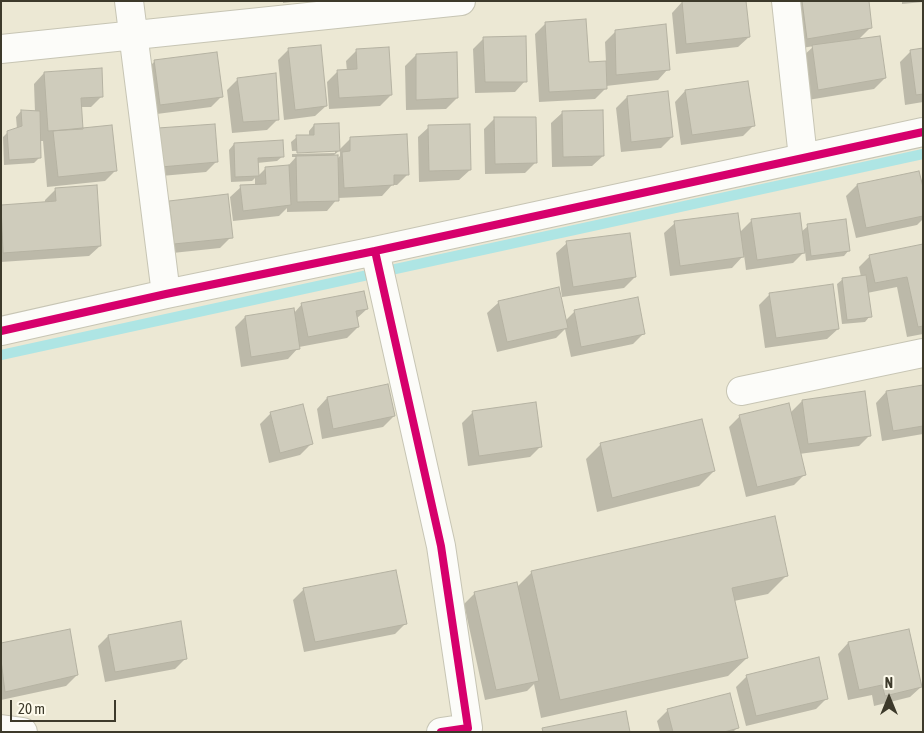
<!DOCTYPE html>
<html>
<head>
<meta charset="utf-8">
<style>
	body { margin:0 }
	#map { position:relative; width:924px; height:733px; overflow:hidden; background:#ece8d4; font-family:"Asap Condensed",sans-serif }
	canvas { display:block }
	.frame { position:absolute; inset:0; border:2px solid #3d3a2b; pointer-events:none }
	.north { position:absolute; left:864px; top:673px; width:50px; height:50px; -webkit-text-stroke:4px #fefbec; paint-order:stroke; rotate:0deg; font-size:14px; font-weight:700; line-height:20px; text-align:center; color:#3d3a2b }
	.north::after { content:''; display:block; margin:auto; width:18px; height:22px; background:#3d3a2b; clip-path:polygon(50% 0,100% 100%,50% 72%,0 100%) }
	.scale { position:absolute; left:10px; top:700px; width:106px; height:22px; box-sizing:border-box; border:2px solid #3d3a2b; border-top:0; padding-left:6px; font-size:15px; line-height:18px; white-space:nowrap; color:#3d3a2b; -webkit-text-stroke:4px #fefbec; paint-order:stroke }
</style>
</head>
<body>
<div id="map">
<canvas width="924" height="733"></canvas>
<div class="frame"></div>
<div class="north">N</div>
<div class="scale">20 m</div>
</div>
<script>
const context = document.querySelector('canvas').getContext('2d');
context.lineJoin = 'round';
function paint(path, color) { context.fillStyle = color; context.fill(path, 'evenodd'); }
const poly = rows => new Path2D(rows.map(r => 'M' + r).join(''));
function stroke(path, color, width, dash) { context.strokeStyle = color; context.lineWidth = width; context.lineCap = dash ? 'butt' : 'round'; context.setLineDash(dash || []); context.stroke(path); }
paint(poly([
	[283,1,299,1,283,3],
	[796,1,868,1,871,27,858,40,885,78,874,89,808,100,802,57,814,46,796,49],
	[902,1,923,1,923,2,902,4],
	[682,2,749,37,738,47,676,54,672,13],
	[546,23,588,63,606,62,605,42,616,31,668,69,658,80,606,86,606,88,595,99,539,102,535,34],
	[484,38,525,81,515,92,475,93,473,49],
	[288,50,326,106,315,116,284,120,278,60],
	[357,50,391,95,380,106,329,109,327,82,338,71,347,71,346,61],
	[923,50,923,102,905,105,900,62,911,51],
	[416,55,457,98,446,109,406,110,405,66],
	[155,61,222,96,211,107,149,115,144,72],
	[44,73,102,96,91,107,81,107,82,130,116,170,105,181,47,187,43,141,39,141,40,157,34,163,4,165,3,137,8,132,17,129,16,117,21,111,35,112,34,84],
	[238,79,278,119,267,130,232,133,227,90],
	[685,91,753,126,743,136,681,145,675,102],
	[627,97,672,137,661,148,621,152,616,108],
	[562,113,603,156,592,166,552,167,551,123],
	[495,118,536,162,525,173,485,174,484,129],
	[214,125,217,161,206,172,150,177],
	[314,125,339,150,351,138,408,174,397,185,392,185,382,196,338,198,327,211,287,212,287,208,279,216,233,221,230,197,241,187,255,186,255,178,252,181,231,182,229,150,234,144,283,156,277,161,257,163,258,176,266,168,287,167,296,157,292,157,292,154,335,153,335,150,292,151,291,142,297,137,309,136,309,131],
	[340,150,340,156,337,159,333,156],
	[429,127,470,170,459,180,419,182,418,137],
	[918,172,923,193,923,219,917,225,856,238,846,196,857,185],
	[56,189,100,246,89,256,1,262,1,206,45,203,45,200],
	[170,202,231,237,220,248,163,254,159,213],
	[752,220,801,232,808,226,849,250,844,256,806,261,805,251,793,263,746,270,744,255,732,268,670,276,664,233,675,223,739,233],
	[567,243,635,277,624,288,562,297,556,253],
	[923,245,923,334,907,337,897,287,867,293,870,316,865,322,842,324,837,284,843,279,861,277,859,267,870,256],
	[558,289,565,321,575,311,644,333,633,344,571,357,565,329,556,338,497,352,487,313,498,303],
	[770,294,838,329,827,339,765,348,759,305],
	[302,304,367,309,356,319,358,327,347,338,299,347,288,359,241,367,235,327,245,317,294,313],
	[923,386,923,434,882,441,876,403,886,392],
	[327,398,394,416,383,427,322,439,317,409],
	[802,401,870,435,859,446,799,454,804,475,794,485,746,497,729,427,740,416,790,413],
	[473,412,541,446,530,457,468,466,462,423],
	[271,413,311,444,300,455,269,463,260,424],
	[601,444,714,471,699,486,597,512,586,459],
	[532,572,787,575,768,594,734,601,747,658,728,676,541,718,534,684,527,691,485,700,464,604,475,593,517,587],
	[304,589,405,624,395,634,304,652,293,600],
	[108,636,186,658,175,669,105,682,98,646],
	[848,643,921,687,910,697,874,706,872,695,848,700,838,654],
	[1,645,77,675,66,686,1,700],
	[747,676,827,698,816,709,746,726,736,687],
	[668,710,737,728,733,732,660,732,657,721]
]), '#0003');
stroke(poly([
	[1,355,923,154]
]), '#aee5e4', 10);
const building = poly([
	[682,1,746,1,750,37,686,44,682,1],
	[802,1,869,1,872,28,807,39,802,1],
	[586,19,589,62,606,61,607,89,549,92,545,22,586,19],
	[666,24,670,70,616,75,615,30,666,24],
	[526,36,527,82,485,82,483,37,526,36],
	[880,36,886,78,818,90,812,45,880,36],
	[321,45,327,106,295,110,288,48,321,45],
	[389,47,392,95,339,98,337,70,357,69,356,49,389,47],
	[923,48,923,94,916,95,910,50,923,48],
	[217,52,223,97,160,105,154,60,217,52],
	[457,52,458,98,416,100,416,54,457,52],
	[102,68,103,97,81,98,83,129,48,131,44,72,102,68],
	[276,73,279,120,243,122,237,78,276,73],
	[748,81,755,126,692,135,685,90,748,81],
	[668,91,673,137,631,142,627,96,668,91],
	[21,110,40,111,41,158,9,160,7,131,22,126,21,110],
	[603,110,604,156,563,157,562,111,603,110],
	[494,117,536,117,537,163,495,164,494,117],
	[339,123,340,151,297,153,296,135,314,135,314,124,339,123],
	[215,124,218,162,161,167,158,128,215,124],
	[470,124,471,170,429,171,428,125,470,124],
	[112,125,117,171,58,177,53,131,112,125],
	[407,134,409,175,394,175,394,185,344,188,342,152,350,151,350,137,407,134],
	[283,140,284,157,258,158,259,176,235,177,234,143,283,140],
	[338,155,339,201,297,202,296,156,338,155],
	[289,165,291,205,243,211,240,185,266,184,265,167,289,165],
	[919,171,923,187,923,216,866,228,857,184,919,171],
	[97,185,101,246,3,253,1,205,56,201,55,188,97,185],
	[228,194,233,238,174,244,169,201,228,194],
	[738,213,744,257,680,266,674,221,738,213],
	[800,213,805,253,757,260,751,219,800,213],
	[846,219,850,251,811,256,807,224,846,219],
	[630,233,636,277,573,287,566,241,630,233],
	[923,244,923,326,918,327,907,277,875,283,869,255,923,244],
	[866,275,872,317,847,320,842,278,866,275],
	[833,284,839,329,776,338,769,293,833,284],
	[559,287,568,328,507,342,498,301,559,287],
	[364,291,368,309,356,311,359,327,308,337,301,303,364,291],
	[638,297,645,334,581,347,574,310,638,297],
	[294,308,300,349,251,357,245,316,294,308],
	[388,384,395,416,333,429,327,397,388,384],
	[923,385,923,426,893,431,886,391,923,385],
	[865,391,871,436,808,444,802,400,865,391],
	[536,402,542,447,479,456,472,411,536,402],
	[789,403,806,475,757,487,739,415,789,403],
	[303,404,313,444,280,453,270,412,303,404],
	[702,419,715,471,612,498,600,443,702,419],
	[775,516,788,576,732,588,748,658,560,700,531,571,775,516],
	[396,570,407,624,315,642,303,588,396,570],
	[517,582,539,681,496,690,474,592,517,582],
	[181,621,187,659,115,672,108,635,181,621],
	[70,629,78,675,5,692,1,660,1,643,70,629],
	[909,629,922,687,885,696,882,685,859,690,848,642,909,629],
	[819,657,828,699,756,716,746,675,819,657],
	[730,693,739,728,724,732,673,732,667,709,730,693],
	[626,711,630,732,543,732,542,728,626,711]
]);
paint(building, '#cfccbc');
stroke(building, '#b5b2a2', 1);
const minor = poly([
	[129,1,166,294],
	[786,1,803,158],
	[1,49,461,1],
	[375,251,441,546,468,728,441,732],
	[1,331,166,294,375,251,923,132],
	[741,391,923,353],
	[1,729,23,732]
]);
stroke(minor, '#c7c5b4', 30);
stroke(minor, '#fcfcf9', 28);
stroke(poly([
	[375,251,441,546,468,728,441,732],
	[1,331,166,294,375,251,923,132]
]), '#d6006c', 8);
</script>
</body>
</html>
